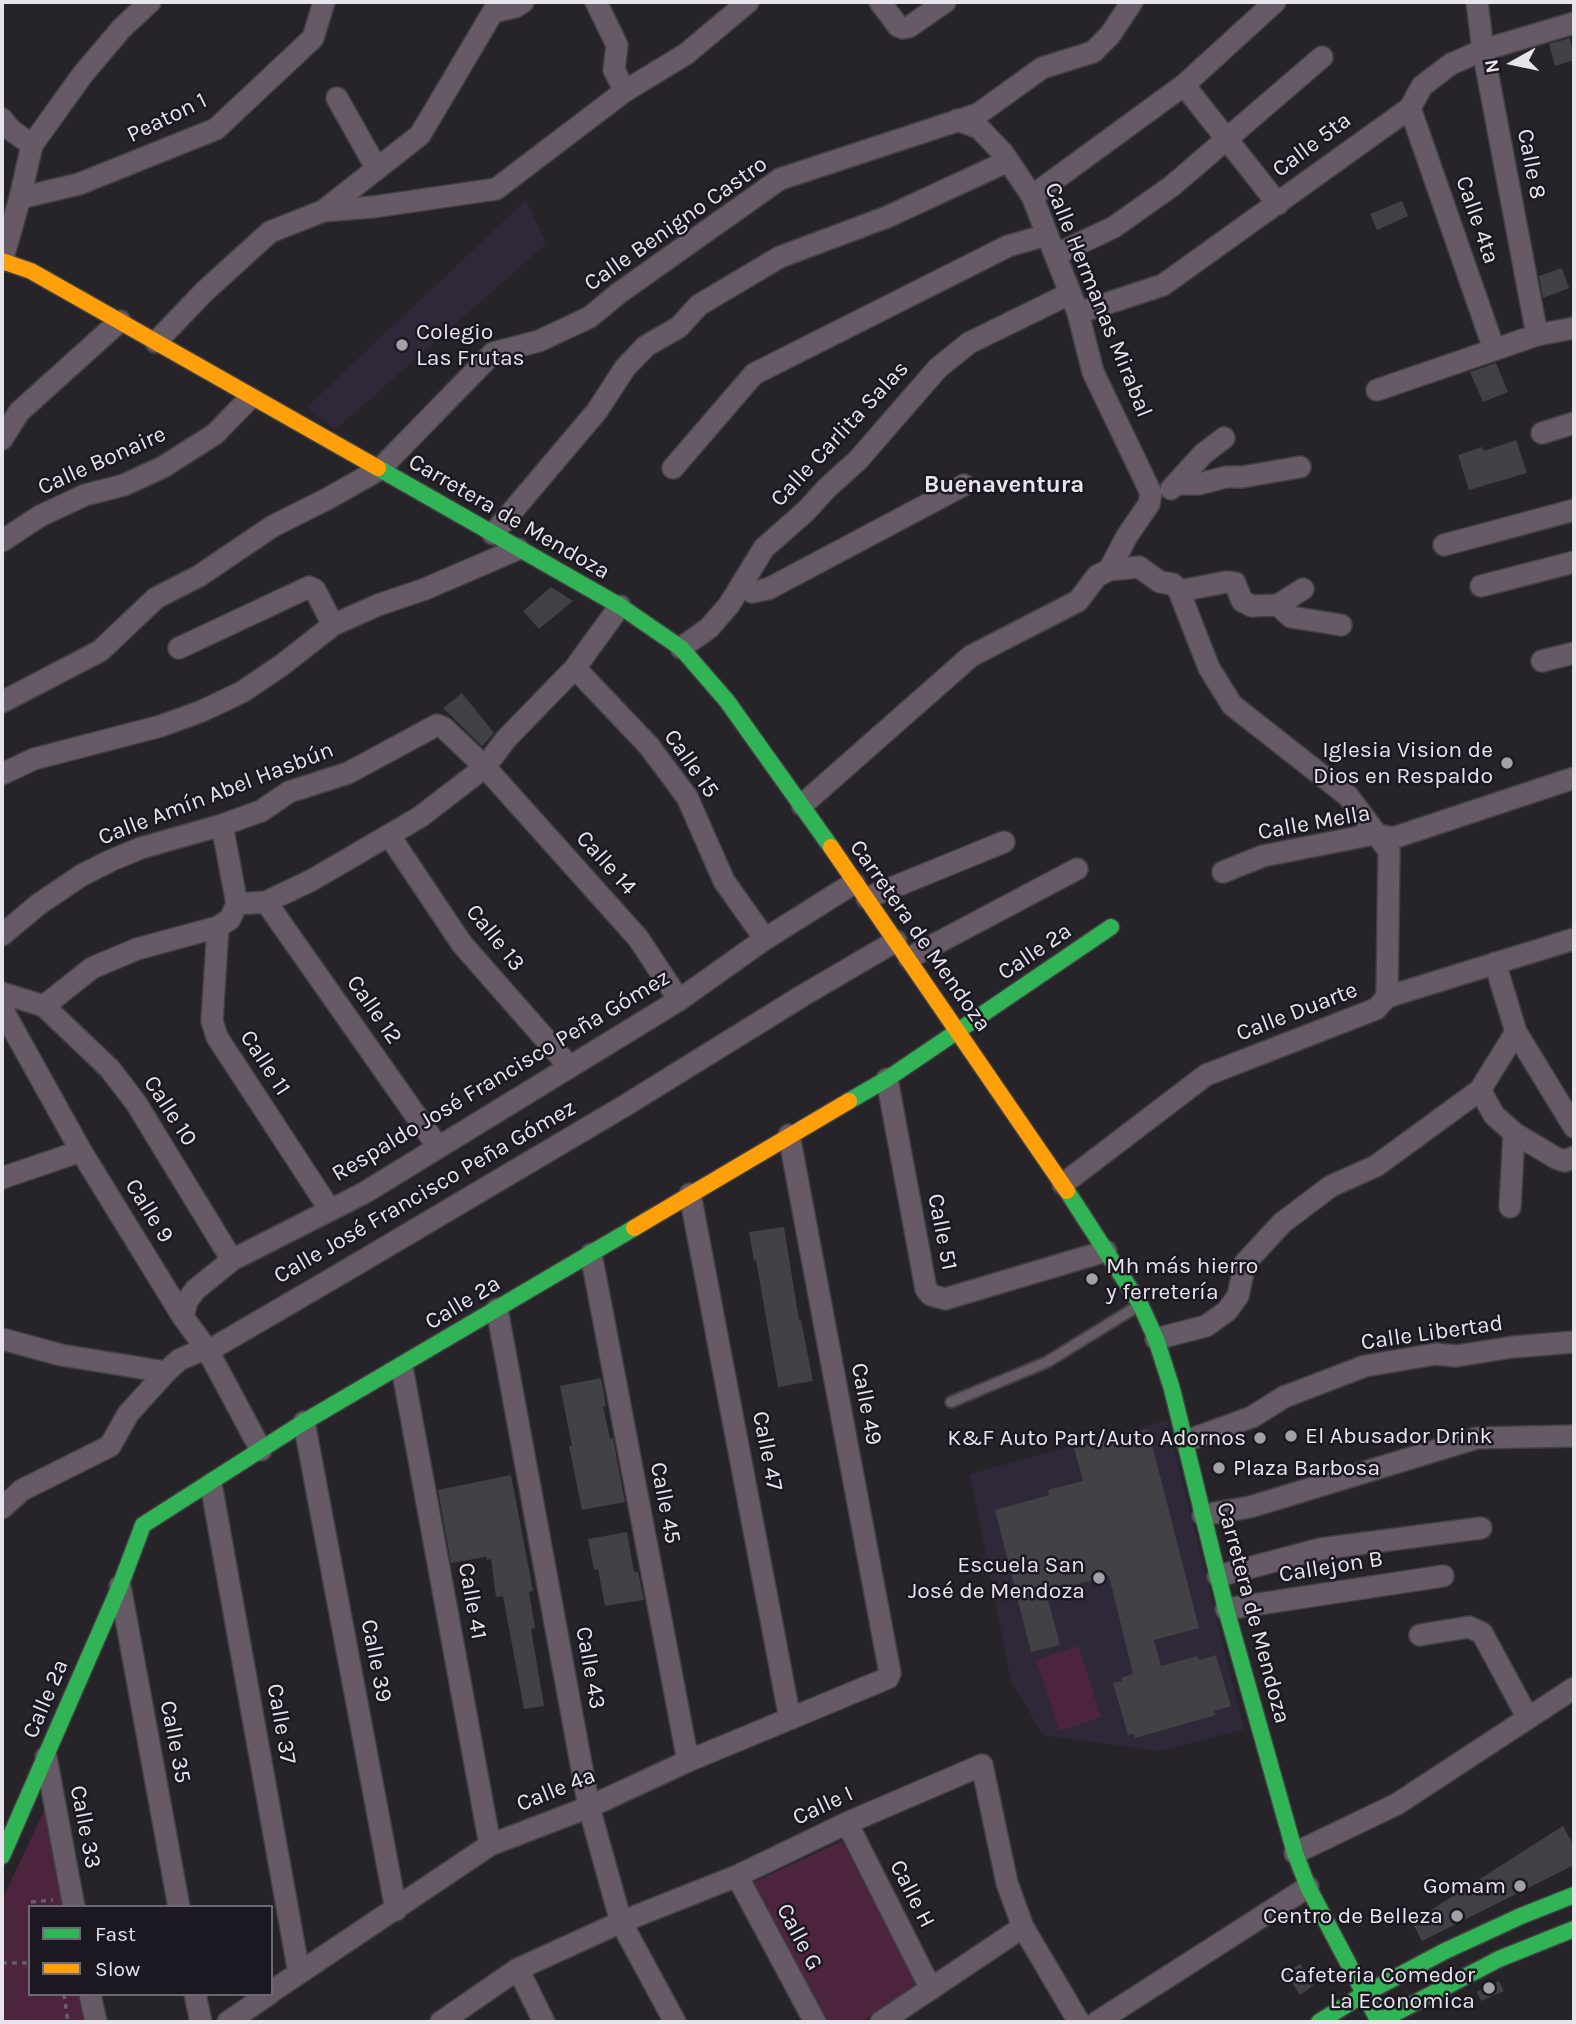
<!DOCTYPE html>
<html>
<head>
<meta charset="utf-8">
<style>
	body { margin:0 }
	#map { position:relative; width:1576px; height:2024px; overflow:hidden; background:#262429; font-family:Karla,sans-serif }
	canvas { display:block }
	.frame { position:absolute; inset:0; border:4px solid #e7e4ec; pointer-events:none }
	.legend { position:absolute; left:28px; top:1905px; width:245px; height:91px; box-sizing:border-box; background:#1c1822; border:2px solid #6d6a73; margin:0; padding:9px 12px; list-style:none; font-size:21px; color:#e7e4ec }
	.legend li { display:flex; align-items:center; gap:14px; height:35px }
	.legend b { width:35px; border:2px solid #6d6a73 }
	.north { position:absolute; left:1478px; top:28px; width:70px; height:70px; -webkit-text-stroke:5px #1c1822; paint-order:stroke; rotate:261deg; font-size:19px; font-weight:700; line-height:28px; text-align:center; color:#e7e4ec }
	.north::after { content:''; display:block; margin:auto; width:24px; height:32px; background:#e7e4ec; clip-path:polygon(50% 0,100% 100%,50% 72%,0 100%) }
</style>
</head>
<body>
<div id="map">
<canvas width="1576" height="2024"></canvas>
<div class="frame"></div>
<ul class="legend">
<li><b style="height:9px;background:#30b455"></b>Fast</li>
<li><b style="height:9px;background:#ff9f0a"></b>Slow</li>
</ul>
<div class="north">N</div>
</div>
<script>
const context = document.querySelector('canvas').getContext('2d');
context.lineJoin = 'round';
function paint(path, color) { context.fillStyle = color; context.fill(path, 'evenodd'); }
const poly = rows => new Path2D(rows.map(r => 'M' + r).join(''));
function stroke(path, color, width, dash) { context.strokeStyle = color; context.lineWidth = width; context.lineCap = dash ? 'butt' : 'round'; context.setLineDash(dash || []); context.stroke(path); }
function drawText(font, color, halo, rows, align = 'center') {
  context.font = font + ' Karla,sans-serif'; context.lineWidth = 5; context.setLineDash([]); context.textBaseline = 'middle'; context.strokeStyle = halo; context.fillStyle = color; for (const [text, x, y, turn = 0] of rows) {
    context.save(); context.translate(x, y); context.rotate((+turn || 0) * Math.PI / 180); context.textAlign = isNaN(turn) ? turn : align; if (halo) context.strokeText(text, 0, 0); context.fillText(text, 0, 0); context.restore();
  }
}
paint(poly([
	[526,200,546,244,335,430,307,407],
	[1167,1420,1244,1729,1160,1751,1043,1735,1011,1681,970,1474]
]), '#2f2838');
paint(poly([
	[1078,1646,1101,1717,1059,1731,1036,1660],
	[45,1809,63,1907,30,1907,30,1994,79,1994,84,2022,2,2022,2,1900],
	[842,1841,918,1987,860,2022,824,2022,752,1883]
]), '#4d243e');
paint(poly([
	[1570,38,1574,60,1555,66,1549,44],
	[1402,201,1408,216,1377,230,1370,214],
	[1562,268,1569,288,1543,298,1539,276],
	[1496,363,1508,392,1483,402,1470,372],
	[1516,440,1527,473,1469,490,1458,455,1482,447,1484,451],
	[551,587,573,601,539,629,523,611],
	[462,693,494,733,482,746,443,708],
	[784,1227,799,1320,801,1320,813,1381,778,1387,756,1260,754,1261,749,1232],
	[601,1378,606,1406,603,1406,610,1439,613,1438,625,1502,582,1510,569,1446,572,1446,560,1386],
	[1148,1429,1199,1628,1154,1640,1161,1666,1197,1656,1199,1660,1216,1655,1231,1706,1214,1711,1216,1715,1135,1738,1134,1734,1128,1735,1113,1683,1122,1681,1121,1678,1133,1674,1109,1576,1046,1592,1060,1645,1031,1652,995,1510,1049,1495,1048,1490,1083,1481,1074,1448],
	[511,1475,533,1591,529,1592,535,1628,531,1629,544,1706,524,1709,503,1596,496,1597,491,1559,487,1560,486,1557,451,1563,438,1490],
	[627,1532,634,1572,638,1572,644,1600,605,1606,598,1569,594,1570,588,1539],
	[1563,1826,1574,1846,1574,1865,1422,1941,1412,1922],
	[1300,1964,1314,1985,1300,1995,1286,1973],
	[1499,1981,1504,1991,1481,2001,1477,1992]
]), '#424145');
const lane = poly([
	[951,1402,1047,1362,1138,1306]
]);
const street = poly([
	[596,2,617,45,614,70,625,91],
	[880,2,898,26,903,28,909,27,945,2],
	[1477,2,1483,50,1537,335],
	[1184,85,1278,204],
	[337,98,377,169],
	[1410,108,1494,349],
	[2,119,11,130,32,145],
	[1032,196,1184,85,1275,2],
	[20,198,79,184,216,129,313,38,324,2],
	[323,211,420,135,493,12,515,7,523,2],
	[1055,255,1114,227,1172,186,1322,57],
	[2,261,20,198,32,145,83,74,122,28,150,2],
	[1078,313,1163,285,1410,108,1422,86,1451,64,1483,50,1574,23],
	[156,342,205,291,270,232,323,211,373,207,496,189,625,91,686,54,748,2],
	[1377,390,1537,335,1574,328],
	[1542,433,1574,423],
	[2,439,19,412,120,321],
	[673,468,754,374,1008,246,1047,235],
	[1177,484,1199,484,1226,477,1242,477,1300,467],
	[1171,489,1203,454,1224,438],
	[493,534,597,411,625,368,646,346,679,327,699,305,780,257,887,217,1008,161],
	[2,541,40,516,85,495,124,485,163,467,215,434,250,398],
	[1444,545,1574,510],
	[1109,570,1139,567,1160,582,1173,584,1179,591,1209,668,1232,705,1348,796,1389,851,1387,997],
	[742,585,752,592,768,589,964,485],
	[1481,586,1574,562],
	[1179,591,1226,582,1235,583,1242,601,1252,606,1278,605,1303,589],
	[1278,605,1291,617,1341,625],
	[179,648,309,587,315,590,333,625],
	[681,648,709,628,729,605,764,548,806,511,827,488,858,460,938,368,969,343,1069,294],
	[1542,661,1574,653],
	[575,668,649,746,687,797,724,881,765,939],
	[2,702,100,651,156,598,199,576,273,526,327,499,380,469,493,353,539,341,590,317,619,293,780,179,978,114,1042,68,1093,52,1110,35,1132,2],
	[2,774,34,759,161,726,202,711,242,692,282,665,333,625,378,605,425,589,518,549],
	[802,805,971,656,1078,601,1097,576,1109,570,1127,536,1149,504,1151,493,1093,372,1078,313,1032,196,1003,153,979,128,957,120],
	[222,825,237,904],
	[389,835,462,944,569,1066],
	[1223,872,1263,856,1374,834,1393,838,1574,778],
	[867,898,1004,842],
	[266,902,438,1147],
	[218,927,212,1021,217,1037,330,1210],
	[2,935,39,904,82,875,112,860,141,848,222,825,261,811,289,792,348,773,437,725,444,728,485,767,638,938,679,1000],
	[909,958,1077,869],
	[1495,963,1516,1032,1574,1127],
	[2,993,44,1006,92,968,137,949,218,927,230,919,237,904,266,902,312,880,420,817,485,767,506,739,575,668,620,606],
	[2,995,5,1014,81,1151,183,1317,208,1351,261,1450],
	[44,1006,110,1069,136,1103,232,1260],
	[887,1079,926,1289,931,1295,945,1299,1106,1251],
	[1480,1090,1494,1115,1514,1133,1556,1158,1565,1161,1574,1157],
	[2,1178,81,1151],
	[1063,1184,1206,1075,1376,1009,1387,997,1574,939],
	[690,1194,790,1719],
	[1510,1207,1514,1133],
	[591,1254,688,1761],
	[497,1309,589,1807,621,1922,675,2022],
	[183,1317,187,1301,195,1290,232,1260,364,1193,679,1000,765,939,854,883],
	[2,1339,61,1355,166,1372],
	[1156,1339,1206,1326,1227,1311,1238,1296,1245,1263,1282,1223,1331,1186,1376,1166,1480,1090,1516,1032],
	[402,1367,490,1845],
	[304,1422,396,1910],
	[1186,1441,1252,1417,1284,1397,1365,1366,1436,1354,1456,1356,1513,1347,1574,1342],
	[211,1484,299,1973],
	[2,1508,22,1490,110,1446,128,1414,166,1372,179,1360,197,1352,208,1351,347,1270,626,1105,802,996,896,941],
	[1203,1515,1250,1507,1477,1438,1574,1436],
	[1218,1576,1320,1549,1481,1528],
	[120,1586,179,1907],
	[1226,1609,1443,1576],
	[1420,1635,1469,1627,1482,1633,1528,1718],
	[46,1757,74,1907],
	[847,1823,931,1989],
	[1295,1853,1397,1804,1574,1688],
	[737,1876,815,2022],
	[518,1969,544,2022],
	[271,1992,490,1845,589,1807,688,1761,888,1678,890,1673,789,1135],
	[90,1994,96,2022],
	[195,1994,201,2022],
	[228,2022,269,1994],
	[441,2022,518,1969,621,1922,737,1876,847,1823,982,1765,1007,1883,1023,1927,1079,2022],
	[881,2022,1023,1927],
	[1097,2022,1308,1887]
]);
const fast = poly([
	[378,468,620,606,681,648,727,701,831,847],
	[849,1101,887,1079,1111,927],
	[1067,1191,1140,1304,1156,1339,1172,1389,1226,1609,1295,1853,1308,1887,1376,2016],
	[2,1856,120,1586,143,1525,304,1422,634,1228],
	[1319,2022,1364,1994,1445,1951,1521,1916,1574,1895],
	[1378,2022,1499,1959,1574,1929]
]);
const slow = poly([
	[2,261,31,271,378,468],
	[831,847,1067,1191],
	[634,1228,849,1101]
]);
stroke(lane, '#414043', 14);
stroke(street, '#414043', 24);
stroke(fast, '#414043', 19);
stroke(slow, '#414043', 19);
stroke(poly([
	[31,1902,53,1900],
	[2,1963,30,1963],
	[64,1994,68,2022]
]), '#665e68', 3.5, [5, 5]);
stroke(lane, '#655a66', 10);
stroke(street, '#655a66', 21);
stroke(fast, '#30b455', 16);
stroke(slow, '#ff9f0a', 16);
for (const [x, y, r, color] of [
	[402,345,7,"#a3a1a8"],
	[1507,763,7,"#a3a1a8"],
	[1092,1279,7,"#a3a1a8"],
	[1291,1436,7,"#a3a1a8"],
	[1260,1438,7,"#a3a1a8"],
	[1219,1468,7,"#a3a1a8"],
	[1099,1578,7,"#a3a1a8"],
	[1520,1886,7,"#a3a1a8"],
	[1457,1916,7,"#a3a1a8"],
	[1489,1988,7,"#a3a1a8"]
]) { const dot = new Path2D(); dot.arc(x, y, r, 0, 2 * Math.PI); context.fillStyle = color; context.fill(dot); stroke(dot, '#1c1822', 2.5); }
drawText('23px', '#e7e4ec', '#1c1822', [
	["Peaton 1",167,118,-26],
	["Calle 5ta",1312,145,-37],
	["Calle 8",1531,164,79],
	["Calle 4ta",1477,220,71],
	["Calle Benigno Castro",676,224,-35],
	["Calle Hermanas Mirabal",1098,300,68],
	["Calle Carlita Salas",840,434,-47],
	["Calle Bonaire",102,461,-24],
	["Carretera de Mendoza",509,517,30],
	["Calle 15",691,764,55],
	["Calle Amín Abel Hasbún",216,794,-21],
	["Calle Mella",1314,823,-10],
	["Calle 14",606,863,48],
	["Carretera de Mendoza",920,936,55],
	["Calle 13",495,938,51],
	["Calle 2a",1035,952,-34],
	["Calle 12",374,1010,55],
	["Calle Duarte",1297,1012,-21],
	["Calle 11",265,1063,57],
	["Respaldo José Francisco Peña Gómez",501,1076,-31],
	["Calle 10",170,1111,57],
	["Calle José Francisco Peña Gómez",425,1192,-30],
	["Calle 9",149,1211,58],
	["Calle 51",942,1232,79],
	["Calle 2a",463,1303,-31],
	["Calle Libertad",1432,1333,-8],
	["Calle 49",866,1404,79],
	["Calle 47",767,1451,79],
	["Calle 45",665,1503,79],
	["Callejon B",1331,1567,-9],
	["Calle 41",472,1601,80],
	["Carretera de Mendoza",1253,1613,75],
	["Calle 39",376,1661,79],
	["Calle 43",590,1668,80],
	["Calle 2a",46,1699,-67],
	["Calle 37",281,1724,80],
	["Calle 35",175,1742,79],
	["Calle 4a",556,1790,-22],
	["Calle I",823,1806,-25],
	["Calle 33",85,1827,79],
	["Calle H",912,1894,63],
	["Calle G",799,1937,62]
]);
drawText('23px', '#e7e4ec', '#1c1822', [
	["Colegio",416,332,"left"],
	["Las Frutas",416,358,"left"],
	["Iglesia Vision de",1493,750],
	["Dios en Respaldo",1493,776],
	["Mh más hierro",1106,1266,"left"],
	["y ferretería",1106,1292,"left"],
	["El Abusador Drink",1305,1436,"left"],
	["K&F Auto Part/Auto Adornos",1246,1438],
	["Plaza Barbosa",1233,1468,"left"],
	["Escuela San",1085,1565],
	["José de Mendoza",1085,1591],
	["Gomam",1506,1886],
	["Centro de Belleza",1443,1916],
	["Cafeteria Comedor",1475,1975],
	["La Economica",1475,2001]
], 'right');
drawText('bold 24px', '#e7e4ec', '#1c1822', [
	["Buenaventura",1004,485]
]);
</script>
</body>
</html>
